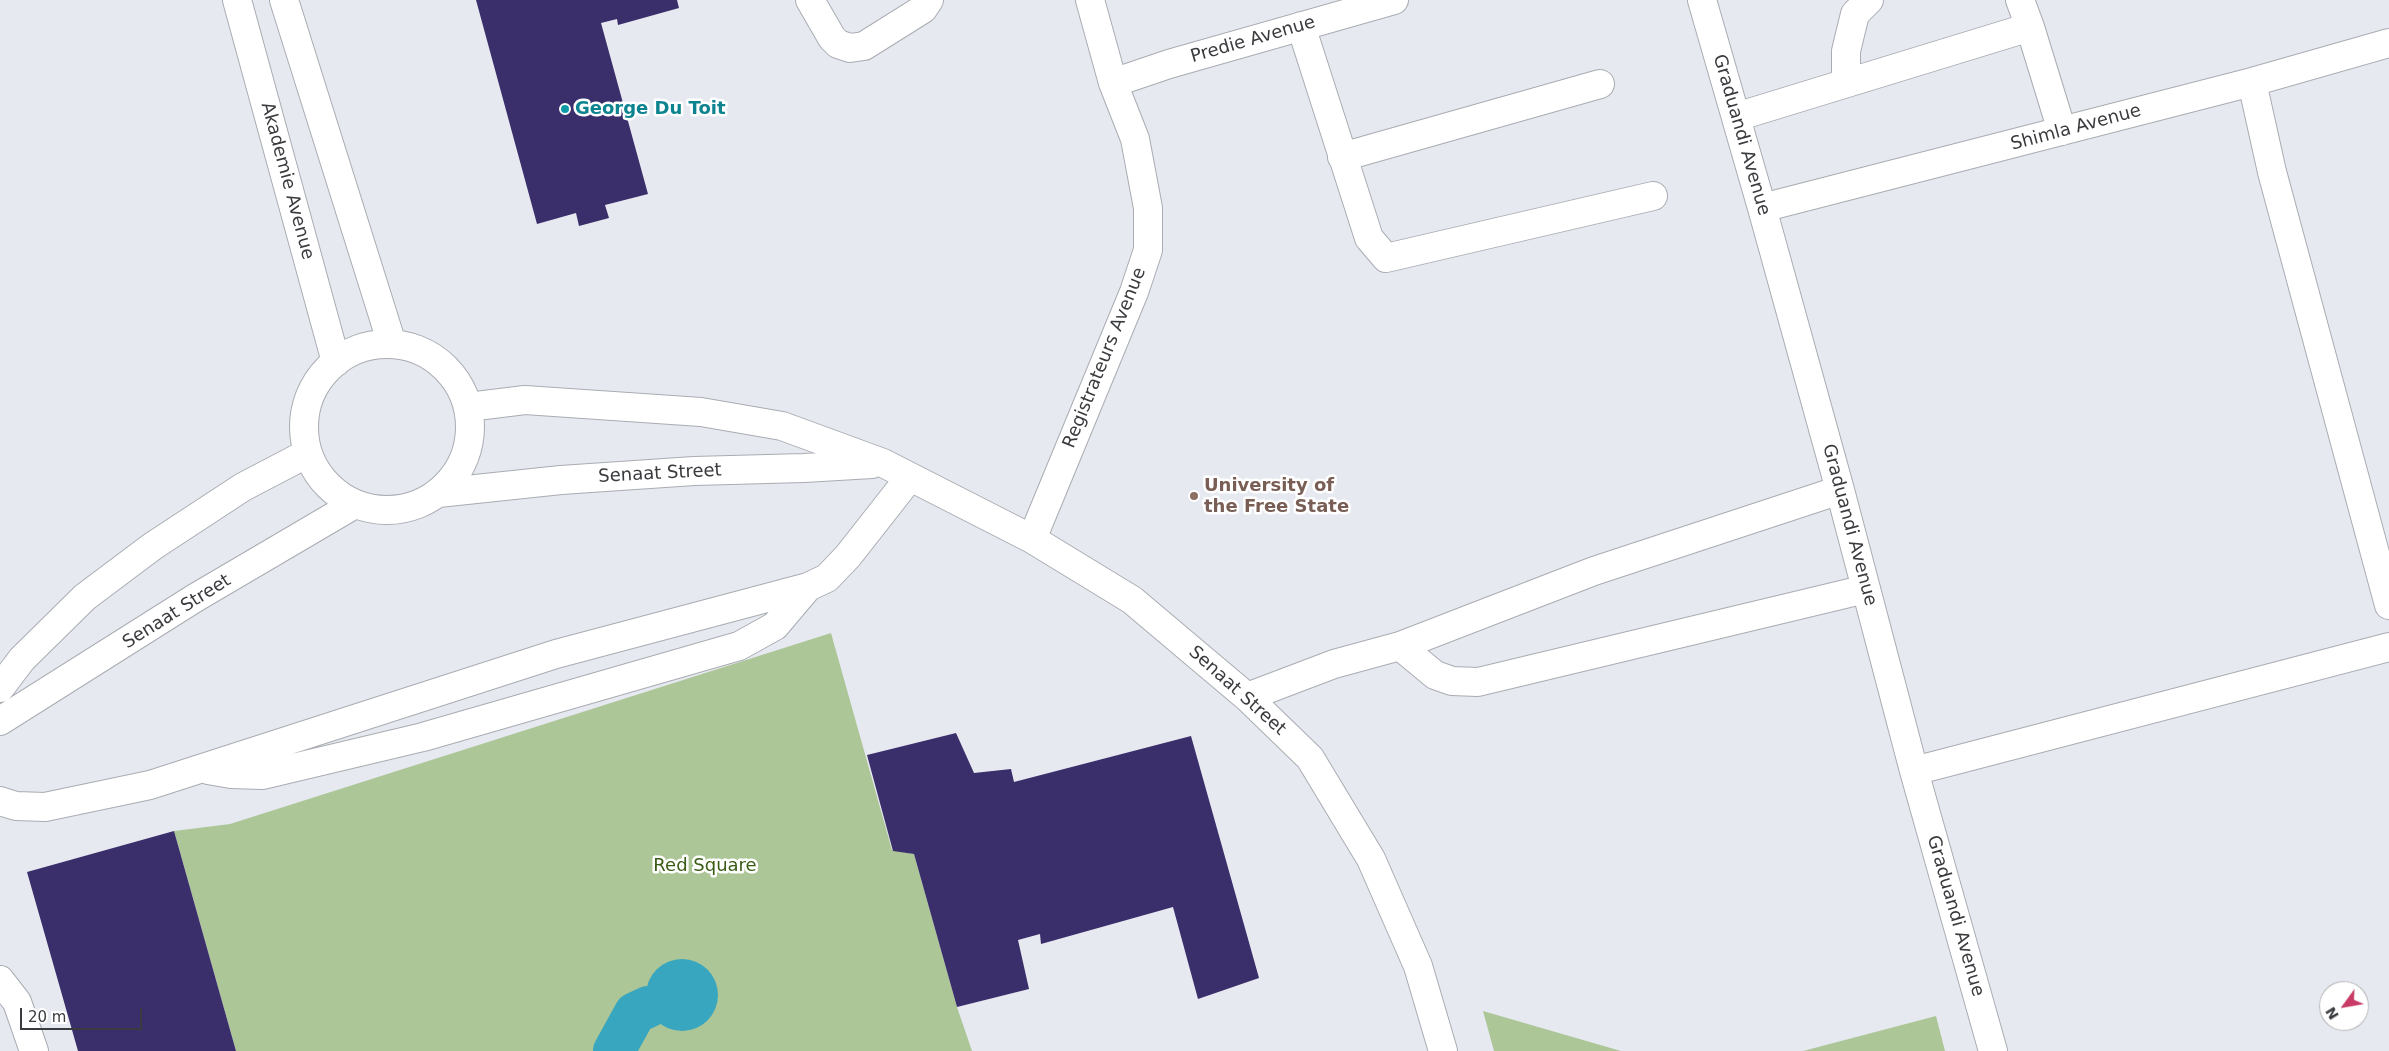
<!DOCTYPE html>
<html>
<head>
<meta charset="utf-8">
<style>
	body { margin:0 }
	#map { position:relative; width:2389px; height:1051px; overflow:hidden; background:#e7e9f0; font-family:"DejaVu Sans",sans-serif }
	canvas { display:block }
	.north { position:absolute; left:2319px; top:981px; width:50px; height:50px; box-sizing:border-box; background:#fff; border:1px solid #b0b1b2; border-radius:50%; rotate:238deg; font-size:14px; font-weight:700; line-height:20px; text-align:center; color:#3a3b3e }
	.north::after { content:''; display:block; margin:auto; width:18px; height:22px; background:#c83b67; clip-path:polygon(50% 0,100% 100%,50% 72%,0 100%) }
	.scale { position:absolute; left:20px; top:1008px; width:122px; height:22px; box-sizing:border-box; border:2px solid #3a3b3e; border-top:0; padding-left:6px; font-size:15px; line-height:18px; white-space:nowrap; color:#3a3b3e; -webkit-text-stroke:4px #fff; paint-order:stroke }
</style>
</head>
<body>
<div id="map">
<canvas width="2389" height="1051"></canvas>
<div class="north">N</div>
<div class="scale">20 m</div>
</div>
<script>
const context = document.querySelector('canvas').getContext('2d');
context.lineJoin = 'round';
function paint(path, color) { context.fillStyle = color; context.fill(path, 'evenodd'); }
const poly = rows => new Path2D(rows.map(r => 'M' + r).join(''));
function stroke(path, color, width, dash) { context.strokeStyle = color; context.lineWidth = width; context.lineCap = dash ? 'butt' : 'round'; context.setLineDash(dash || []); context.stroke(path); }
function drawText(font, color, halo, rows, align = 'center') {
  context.font = font + ' "DejaVu Sans",sans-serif'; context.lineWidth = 5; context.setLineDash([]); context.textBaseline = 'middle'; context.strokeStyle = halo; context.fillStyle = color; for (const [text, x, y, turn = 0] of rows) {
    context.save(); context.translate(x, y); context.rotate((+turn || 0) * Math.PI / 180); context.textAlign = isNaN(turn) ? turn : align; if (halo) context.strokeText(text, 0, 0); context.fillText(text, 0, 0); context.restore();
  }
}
paint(poly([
	[831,633,892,850,914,854,957,1007,972,1051,236,1051,174,831,230,824],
	[1483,1011,1621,1051,1494,1051],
	[1936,1016,1945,1051,1803,1051]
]), '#acc698');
paint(poly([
	'646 995a36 36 0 1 1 72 0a36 36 0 1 1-72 0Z'
]), '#39a6bf');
stroke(poly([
	[614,1051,635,1013,648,1007]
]), '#39a6bf', 42);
paint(poly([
	[476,0,677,0,679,8,618,25,617,19,601,23,648,194,605,205,609,218,579,226,576,213,537,224],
	[956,733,974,773,1011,769,1014,782,1191,736,1259,978,1198,999,1173,907,1041,944,1040,934,1018,940,1029,989,957,1007,914,854,893,851,867,755],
	[174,831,236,1051,78,1051,27,872]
]), '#3a2e6b');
const minor = poly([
	[237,0,336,362],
	[284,0,392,344],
	[810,0,832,38,838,44,850,48,864,46,923,9,929,0],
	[1702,0,1762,208,1840,490,1914,771,1993,1051],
	[2020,0,2030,27,2062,131],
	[1301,26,1369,238,1386,258,1653,196],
	[2252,82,2272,172,2389,605],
	[1113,83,1169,64,1394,0],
	[1846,83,1846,51,1855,14,1869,0],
	[1736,117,2030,27],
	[1342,157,1600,84],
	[1762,208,2252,82,2389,43],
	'304 427a83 83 0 1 1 166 0a83 83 0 1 1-166 0Z',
	[468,407,525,400,701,412,782,426,883,463,1032,539,1132,600,1247,697,1310,758,1371,859,1418,966,1443,1051],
	[438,493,561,480,694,471,804,468,872,464],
	[1032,539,1134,292,1148,250,1148,208,1135,139,1113,83,1090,0],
	[1400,646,1435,675,1452,681,1478,682,1866,589],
	[0,688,22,659,85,597,153,546,243,487,308,453],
	[1247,697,1334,664,1400,646,1594,571,1840,490],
	[0,721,195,598,355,504],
	[208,770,231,774,263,775,423,737,739,646,775,626,808,587],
	[1914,771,2389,647],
	[0,801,16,806,45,807,150,785,556,654,808,587,827,578,848,556,910,477],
	[0,980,17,1002,34,1051]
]);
stroke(minor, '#a9acb2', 30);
stroke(minor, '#fff', 28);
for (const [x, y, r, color] of [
	[565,109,5,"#0f9aa8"],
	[1194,496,5,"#8d6e63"]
]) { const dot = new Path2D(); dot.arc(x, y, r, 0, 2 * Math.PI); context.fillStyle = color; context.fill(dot); stroke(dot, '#fff', 2); }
drawText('18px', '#3a3b3e', '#fff', [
	["Predie Avenue",1253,40,-16],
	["Shimla Avenue",2076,128,-15],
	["Graduandi Avenue",1741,135,74],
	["Akademie Avenue",287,181,75],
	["Registrateurs Avenue",1105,358,-68],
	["Senaat Street",660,474,-3],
	["Graduandi Avenue",1849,525,75],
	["Senaat Street",177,612,-32],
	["Senaat Street",1237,691,42],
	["Graduandi Avenue",1955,916,74]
]);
drawText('bold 18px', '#0d838f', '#fff', [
	["George Du Toit",575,109]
], 'left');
drawText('bold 18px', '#785e54', '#fff', [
	["University of",1204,486],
	["the Free State",1204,507]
], 'left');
drawText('18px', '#395c15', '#fff', [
	["Red Square",705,866]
]);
</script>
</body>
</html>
